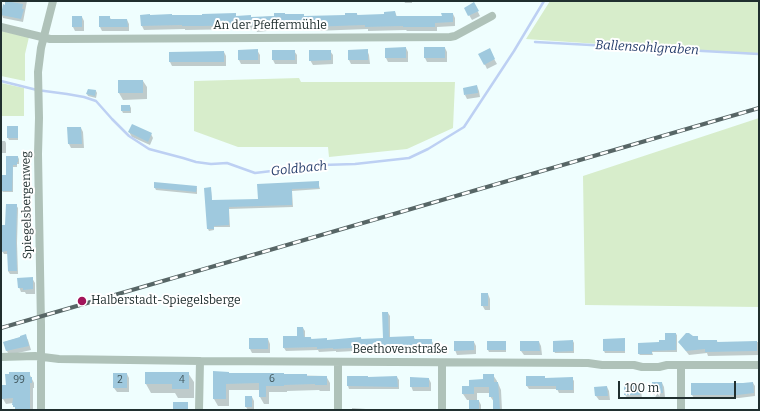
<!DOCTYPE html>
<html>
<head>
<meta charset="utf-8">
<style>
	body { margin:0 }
	#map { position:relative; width:760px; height:411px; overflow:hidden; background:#effefe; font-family:Bitter,serif }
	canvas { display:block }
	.frame { position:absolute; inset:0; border:2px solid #202f2f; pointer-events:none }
	.scale { position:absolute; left:618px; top:381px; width:118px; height:18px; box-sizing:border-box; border:2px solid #202f2f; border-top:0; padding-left:5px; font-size:12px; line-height:14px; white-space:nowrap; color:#202f2f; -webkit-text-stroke:3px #fff; paint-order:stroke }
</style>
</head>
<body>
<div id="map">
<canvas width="760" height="411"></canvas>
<div class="frame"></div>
<div class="scale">100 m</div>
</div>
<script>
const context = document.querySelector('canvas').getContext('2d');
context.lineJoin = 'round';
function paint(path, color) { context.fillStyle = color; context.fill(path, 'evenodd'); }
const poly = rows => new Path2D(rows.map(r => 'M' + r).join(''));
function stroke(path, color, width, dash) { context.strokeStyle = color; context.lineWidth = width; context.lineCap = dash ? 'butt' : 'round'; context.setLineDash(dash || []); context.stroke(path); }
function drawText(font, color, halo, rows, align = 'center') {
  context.font = font + ' Bitter,serif'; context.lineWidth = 4; context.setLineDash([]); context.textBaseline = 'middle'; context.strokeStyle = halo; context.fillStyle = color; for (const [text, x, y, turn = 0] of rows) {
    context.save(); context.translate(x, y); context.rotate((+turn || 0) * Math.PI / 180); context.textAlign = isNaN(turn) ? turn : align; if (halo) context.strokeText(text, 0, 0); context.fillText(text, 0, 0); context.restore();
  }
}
paint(poly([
	[550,1,759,1,759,55,526,39],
	[1,31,29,37,25,54,25,81,1,76],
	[299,78,301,82,455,82,453,128,407,149,329,157,328,147,238,147,194,131,194,81],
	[1,83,24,88,24,116,1,116],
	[759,118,759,307,585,305,583,176]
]), '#d7edcb');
paint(poly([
	[6,1,27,1,23,22,3,18,2,15,5,6],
	[404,1,412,1,412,3,405,3],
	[474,4,480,16,472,20,465,8],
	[395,12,397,17,443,17,453,14,455,18,455,26,437,27,437,31,407,31,406,30,368,31,368,29,314,31,313,30,267,30,267,31,257,32,256,29,245,30,245,29,185,30,185,29,144,30,142,26,141,16,236,17,250,16,251,18,286,15,305,17,346,16,357,14,358,16,385,15],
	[82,17,84,21,84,31,75,31,73,27],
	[109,17,112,20,127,20,129,24,129,31,102,31,100,27],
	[406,48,408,52,408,62,388,62,386,58],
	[445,48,447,52,447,62,427,62,425,58],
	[257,50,260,55,260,64,241,64,239,60,239,51],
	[367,50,369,55,370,64,351,64,349,60],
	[489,50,497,64,487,69,480,54],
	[273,51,294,51,297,55,297,64,275,64,273,60],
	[330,51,333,55,333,64,313,65,310,60],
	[224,52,226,56,226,66,172,66,170,62],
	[143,81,147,87,147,99,123,100,119,93],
	[477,86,479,91,480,97,467,99,465,95],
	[88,90,96,91,97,93,96,98,88,96,87,94],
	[130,106,131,108,131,113,123,113,122,111],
	[17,127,18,129,18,140,9,140,8,138],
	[81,128,83,132,84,148,71,148,69,144],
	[129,132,151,134,153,138,150,145,132,137],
	[1,141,5,141,6,143,6,153,1,153],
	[7,157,18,157,19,159,19,164,17,164,17,167,13,167,13,192,3,192,2,191,7,176],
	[318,182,320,189,292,191,293,207,229,209,230,227,214,227,214,230,209,231,208,229,210,188,211,190,212,201,259,200,258,185],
	[155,183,196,187,197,188,197,194,156,190,155,188],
	[16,205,18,208,17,243,18,274,10,274,8,271,8,254,4,254,2,251],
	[32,278,35,283,35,294,26,294,25,292,21,292,19,287],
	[488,294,490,299,490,310,485,310,482,305],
	[388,313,390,316,390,338,414,337,415,340,431,340,433,343,433,352,370,353,369,351,354,352,354,351,336,352,336,351,319,352,318,350,286,351,284,348,298,336,303,328,305,331,305,338,311,338,312,340,327,341,361,338,362,340,384,339],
	[676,334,677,335,677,352,652,352,653,355,640,355,639,354,666,341],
	[25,336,28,340,31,350,9,355,7,351,4,342],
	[692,337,697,337,699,341,717,341,718,343,759,342,759,355,708,356,707,353,689,355,682,346],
	[250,339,268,339,270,344,270,353,252,353,250,349],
	[624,339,625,341,625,353,605,353,604,351],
	[573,341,574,343,574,353,555,353,554,351],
	[474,342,476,346,476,354,457,355,455,350],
	[488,342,505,342,506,343,506,352,489,352,488,350],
	[521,342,539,342,541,346,542,355,524,355,521,351],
	[29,373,34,383,34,388,33,388,33,410,16,410,13,403,6,404,3,399,1,399,1,386,7,386],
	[188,373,194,382,194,398,178,398,175,393,151,393,146,384],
	[127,374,129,378,129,392,117,392,114,388],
	[229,374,326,376,330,383,330,391,320,391,319,390,287,391,287,392,269,392,269,404,264,404,260,397,260,390,229,390,229,406,218,406,214,399],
	[493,375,497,381,497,383,498,383,501,390,502,410,494,410,494,402,490,396,490,393,477,393,477,401,479,401,481,405,481,410,470,410,470,400,467,400,463,394,470,387],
	[397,377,399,380,399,389,349,389,348,386],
	[544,377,545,378,572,378,574,381,574,393,559,393,557,389,529,389,527,386],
	[429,379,431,383,431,391,413,391,411,386],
	[653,383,662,383,664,387,665,397,656,397,653,393],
	[753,383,755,386,755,396,739,398,694,398,692,395],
	[625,385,639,385,641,389,642,399,628,399,625,395],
	[607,387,609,391,610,400,599,400,596,396,596,388],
	[252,397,254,401,254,410,248,410,246,407],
	[352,408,366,409,366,410,352,410]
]), '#0003');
stroke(poly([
	[535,42,759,54],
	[1,81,37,90,67,94,84,97,96,101,112,119,129,136,149,149,183,158,196,162,211,164,227,163,255,173,322,165,355,164,409,158,428,149,464,127,514,51,544,1]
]), '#bdd0f3', 2.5);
paint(poly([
	[5,1,23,4,22,9,24,9,21,19,1,15,3,4,5,5],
	[474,2,479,11,468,16,464,8],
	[395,11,396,16,442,16,441,13,453,13,453,22,435,23,435,27,403,27,403,26,365,27,365,25,311,27,311,26,265,26,265,27,254,28,254,25,242,26,242,25,203,26,182,26,182,25,141,26,140,15,150,14,150,15,172,14,172,15,202,15,202,14,236,13,236,16,251,15,251,17,274,16,274,13,285,13,285,14,304,14,304,16,345,15,345,13,357,13,357,15,384,14,384,12],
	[72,16,82,16,82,27,72,27],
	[99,16,110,16,110,19,127,19,128,27,99,27],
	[406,47,406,58,385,58,385,48],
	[424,47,445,47,445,58,424,58],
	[490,48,495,59,484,65,478,54],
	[258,49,258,60,238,60,238,50],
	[368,49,368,60,348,60,348,50],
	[272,50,295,50,295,60,272,60],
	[309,50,331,50,331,60,309,61],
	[224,51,224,62,169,62,169,52],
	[118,80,143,80,143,93,118,93],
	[477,85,478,93,464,95,463,88],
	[88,89,96,90,95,96,86,94],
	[121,105,130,105,130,111,121,111],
	[132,124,152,133,148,142,128,132],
	[7,126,18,126,18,138,7,138],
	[67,127,81,127,82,144,68,144],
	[6,156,18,156,18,162,17,162,17,165,13,165,12,191,1,191,1,175,6,175],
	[319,181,319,188,292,189,292,205,229,207,229,225,214,226,214,229,207,229,204,188,211,187,212,200,258,199,257,184],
	[154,182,197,186,196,192,154,188],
	[6,204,17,204,16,240,17,271,8,271,7,251,1,252,1,225,5,225],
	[33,277,33,289,23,290,23,288,18,288,17,278],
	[481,293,488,293,488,306,481,306],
	[382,312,388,312,389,337,414,336,414,339,432,339,432,349,367,350,367,348,352,349,352,348,333,349,333,348,317,349,317,347,283,348,283,336,297,336,297,327,303,327,304,337,311,337,311,339,327,338,327,340,361,337,361,339,383,338],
	[665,333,676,333,676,350,652,351,652,354,638,354,638,343,659,342,659,340,665,340],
	[686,333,689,333,693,336,698,336,698,340,717,340,717,342,757,341,757,351,705,352,705,349,686,351,678,342],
	[26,334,29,346,6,351,3,342,20,337,20,336],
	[249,338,268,338,268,349,249,349],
	[625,338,625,351,603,351,603,339],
	[573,340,573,351,553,352,553,341],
	[454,341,474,341,474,350,454,351],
	[487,341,506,341,506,350,487,350],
	[520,341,539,341,540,351,520,351],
	[213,371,229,372,229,373,284,373,284,374,307,374,307,376,327,376,327,385,315,385,315,384,284,385,284,386,266,386,266,397,259,397,259,383,226,384,226,399,213,399],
	[9,372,30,372,30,377,32,377,32,383,30,383,30,410,15,410,15,407,13,407,13,405,12,405,13,398,2,399,1,385,6,385,5,374,9,374],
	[145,372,189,372,189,389,172,389,172,384,145,384],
	[113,373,127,373,127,388,113,388],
	[483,374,494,374,494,382,498,382,500,410,493,410,493,397,489,397,489,387,474,387,474,394,462,394,462,386,469,386,469,380,483,379],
	[347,376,368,376,368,377,397,376,398,387,347,386],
	[526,376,545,376,545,378,573,377,573,390,556,390,556,386,526,386],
	[410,377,429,378,429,387,410,387],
	[652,382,662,382,663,393,652,393],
	[753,382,754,393,737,395,691,395,691,383,743,383],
	[624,384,639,384,640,395,624,395],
	[607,386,608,396,595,396,594,387],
	[245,396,252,396,252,407,245,407],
	[469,400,479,400,479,410,469,410],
	[173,402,188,402,188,410,173,410]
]), '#9fc9de');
stroke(poly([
	[1,27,50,39,62,39,450,37,455,36,492,16],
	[1,357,35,356,59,359,200,361,588,363,602,365,634,365,642,367,659,367,667,365,759,365],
	[681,365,681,410],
	[41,410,41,325,38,154,39,118,38,72,41,48,53,1],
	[199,410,200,361],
	[338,410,338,362],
	[442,410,442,363]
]), '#afc2b9', 8);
const rail = poly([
	[1,328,759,108]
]);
stroke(rail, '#576666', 4);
stroke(rail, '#fff', 2.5, [8]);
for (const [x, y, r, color] of [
	[82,301,5,"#a2155b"]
]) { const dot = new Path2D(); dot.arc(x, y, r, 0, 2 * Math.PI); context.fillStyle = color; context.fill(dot); stroke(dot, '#fff', 1.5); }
drawText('10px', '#40565b', null, [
	["6",272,379],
	["99",19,380],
	["2",120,380],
	["4",182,380]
]);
drawText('12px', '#202f2f', '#fff', [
	["An der Pfeffermühle",270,26],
	["Spiegelsbergenweg",27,205,-91],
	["Beethovenstraße",400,350]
]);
drawText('12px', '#202f2f', '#fff', [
	["Halberstadt-Spiegelsberge",91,301]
], 'left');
drawText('italic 13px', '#273f6c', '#fff', [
	["Ballensohlgraben",647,48,3],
	["Goldbach",299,169,-6]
]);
</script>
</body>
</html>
